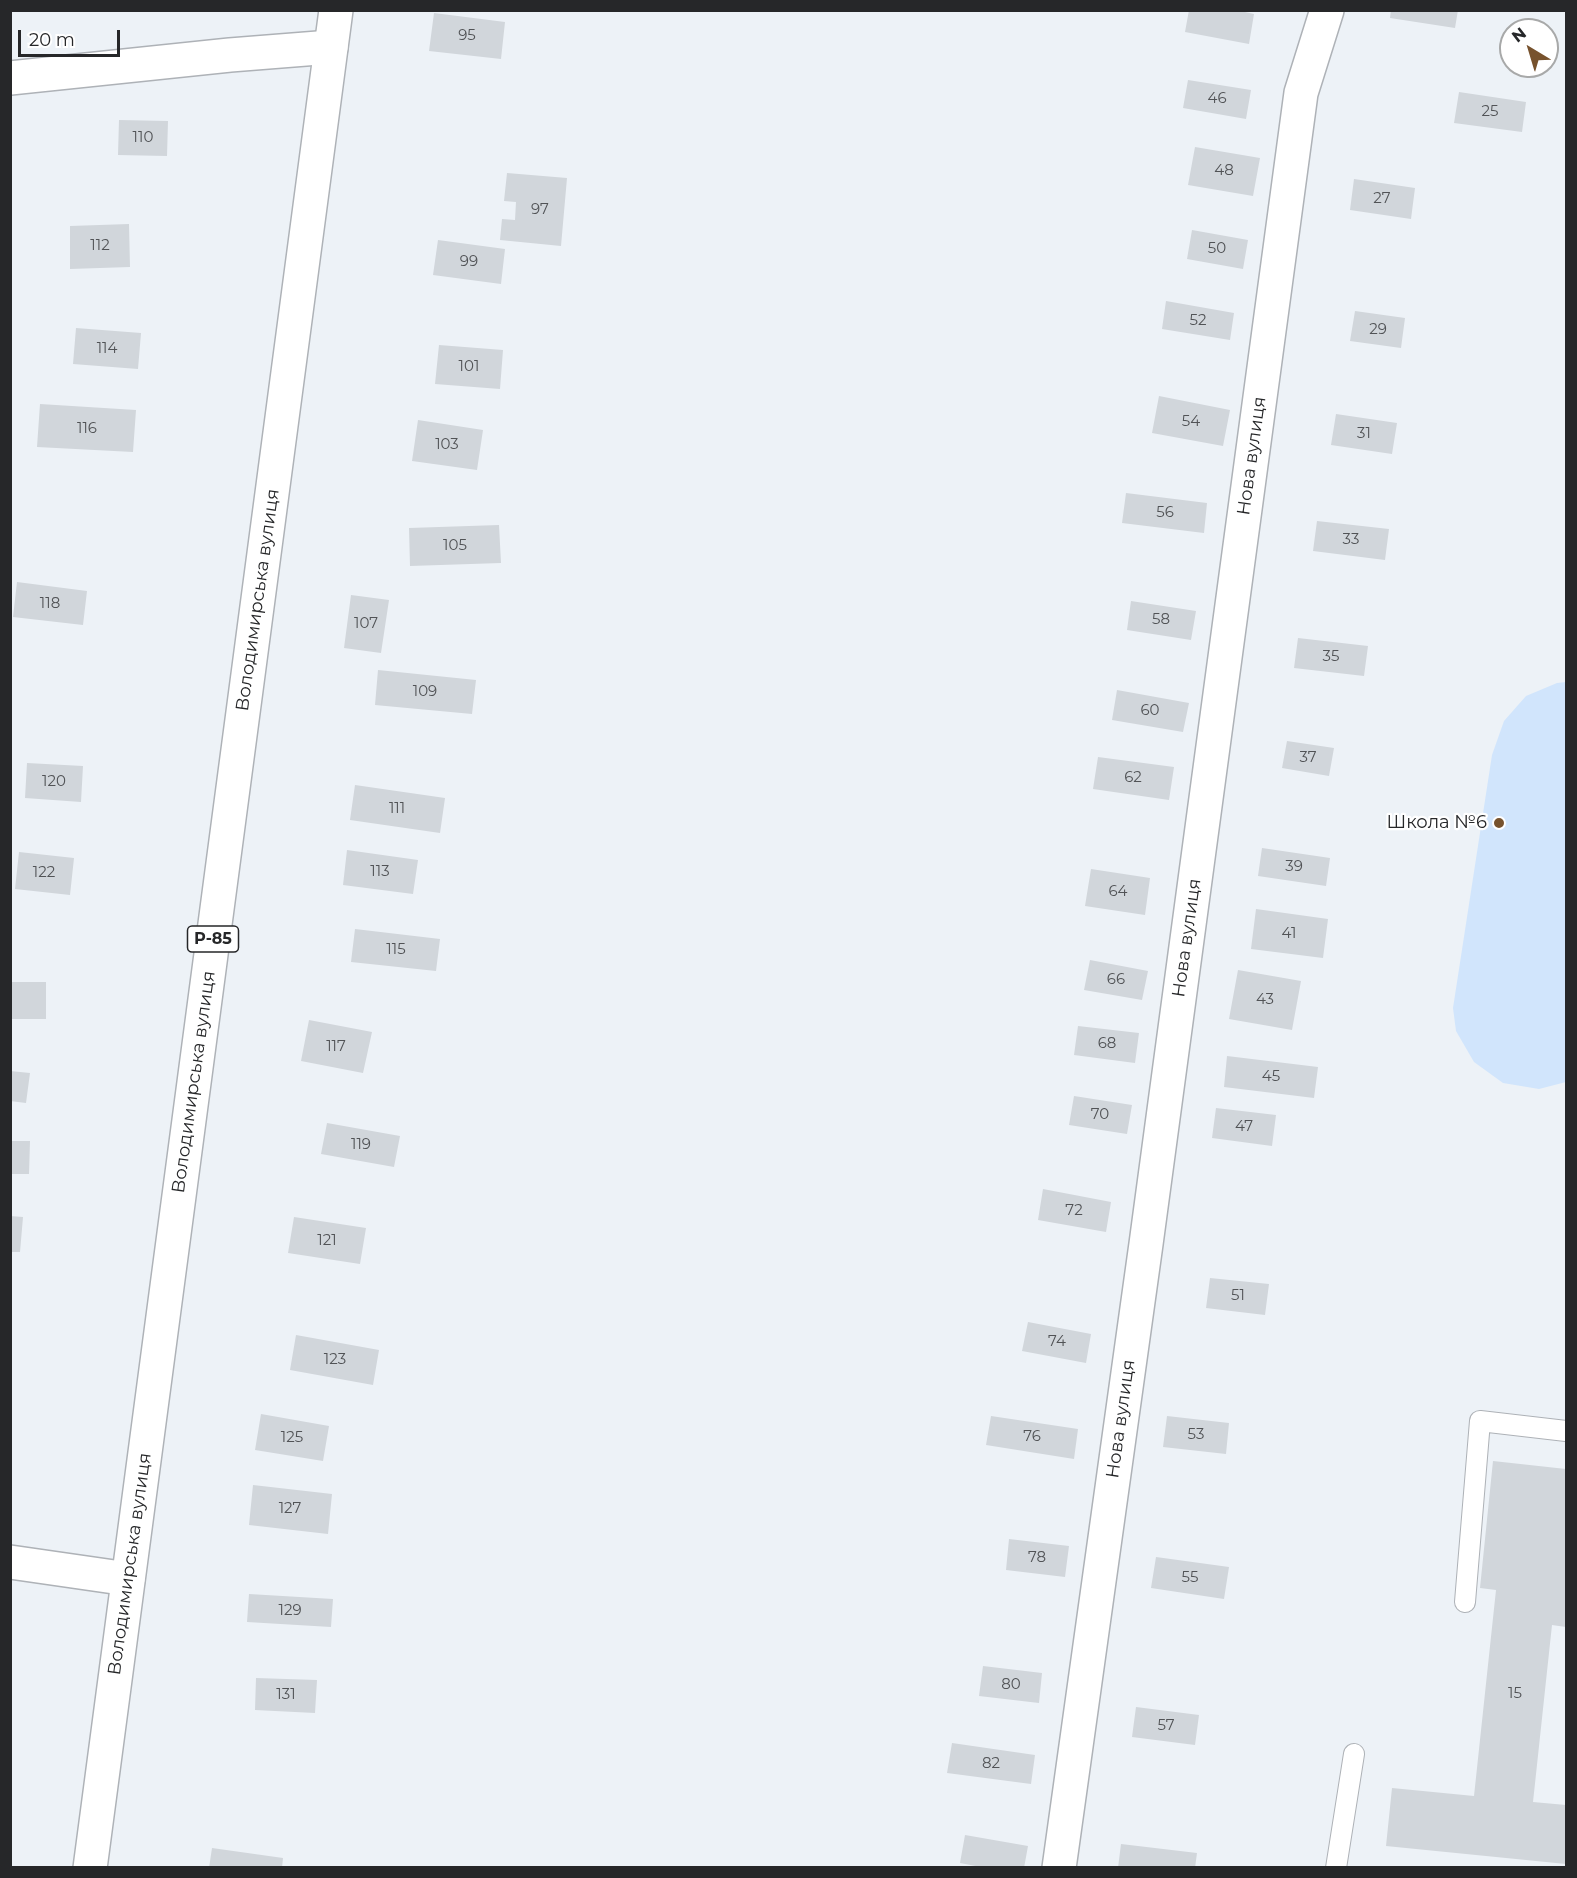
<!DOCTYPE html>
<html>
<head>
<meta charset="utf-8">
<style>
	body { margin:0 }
	#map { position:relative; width:1577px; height:1878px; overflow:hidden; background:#edf2f7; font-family:Montserrat,sans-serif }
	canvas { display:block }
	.frame { position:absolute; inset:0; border:12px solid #262729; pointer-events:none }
	.north { position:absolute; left:1499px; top:18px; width:60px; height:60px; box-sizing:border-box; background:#fff; border:2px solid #a8a9a9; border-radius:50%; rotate:322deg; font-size:16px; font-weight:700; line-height:24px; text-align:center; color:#262729 }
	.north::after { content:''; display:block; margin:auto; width:21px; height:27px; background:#77522d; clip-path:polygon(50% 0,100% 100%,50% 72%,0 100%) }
	.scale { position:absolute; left:18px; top:30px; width:102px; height:27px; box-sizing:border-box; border:3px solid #262729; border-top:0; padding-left:8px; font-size:18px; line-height:21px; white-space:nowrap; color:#262729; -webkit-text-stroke:4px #fff; paint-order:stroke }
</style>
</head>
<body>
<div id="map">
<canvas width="1577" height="1878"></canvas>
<div class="frame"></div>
<div class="north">N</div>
<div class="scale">20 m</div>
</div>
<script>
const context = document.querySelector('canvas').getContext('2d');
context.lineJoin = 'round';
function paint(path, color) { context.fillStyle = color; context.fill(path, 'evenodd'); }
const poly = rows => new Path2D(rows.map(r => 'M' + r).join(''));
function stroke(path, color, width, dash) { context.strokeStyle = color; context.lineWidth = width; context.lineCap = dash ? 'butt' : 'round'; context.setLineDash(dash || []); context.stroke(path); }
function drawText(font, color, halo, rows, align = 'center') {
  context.font = font + ' Montserrat,sans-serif'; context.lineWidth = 4.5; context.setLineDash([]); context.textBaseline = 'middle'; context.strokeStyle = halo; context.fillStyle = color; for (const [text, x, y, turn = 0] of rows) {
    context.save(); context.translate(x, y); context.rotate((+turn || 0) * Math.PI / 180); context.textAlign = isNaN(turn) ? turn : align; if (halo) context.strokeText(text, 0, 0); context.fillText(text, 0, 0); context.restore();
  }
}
paint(poly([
	[1566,682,1566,1082,1539,1089,1503,1083,1474,1062,1456,1031,1453,1008,1492,755,1504,721,1526,696,1557,683]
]), '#d1e5fc');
paint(poly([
	[1189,10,1236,10,1254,14,1249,44,1185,32],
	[1391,10,1458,10,1455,28,1390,18],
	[434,13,505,22,501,59,429,51],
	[1188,80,1251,90,1246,119,1183,108],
	[1459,92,1526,102,1522,132,1454,123],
	[119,120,168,121,167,156,118,155],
	[1195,147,1260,158,1253,196,1188,185],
	[507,173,567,178,561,246,500,240,502,219,515,220,516,202,504,201],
	[1354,179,1415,188,1411,219,1350,210],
	[129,224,130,267,70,269,70,226],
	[1192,230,1248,240,1243,269,1187,259],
	[438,240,505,249,501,284,433,275],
	[1166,301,1234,313,1230,340,1162,329],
	[1355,311,1405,318,1401,348,1350,341],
	[76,328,141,333,138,369,73,364],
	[439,345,503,350,500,389,435,384],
	[1159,396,1230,410,1223,446,1152,433],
	[40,404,136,410,133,452,37,447],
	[1336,414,1397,423,1392,454,1331,445],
	[418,420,483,430,477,470,412,461],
	[1126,493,1207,503,1204,533,1122,523],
	[1317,521,1389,529,1385,560,1313,551],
	[499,525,501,563,410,566,409,528],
	[17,582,87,591,83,625,13,617],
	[351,595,389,600,381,653,344,648],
	[1131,601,1196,611,1191,640,1127,630],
	[1298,638,1368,646,1364,676,1294,668],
	[378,670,476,680,472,714,375,705],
	[1117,690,1189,703,1183,732,1112,720],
	[1287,741,1334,748,1329,776,1282,768],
	[1098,757,1174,767,1169,800,1093,789],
	[27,763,83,766,81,802,25,798],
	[355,785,445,798,440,833,350,820],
	[1262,848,1330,858,1326,886,1258,876],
	[347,850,418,860,413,894,343,885],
	[19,852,74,858,70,895,15,889],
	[1091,869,1150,878,1145,915,1085,906],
	[1256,909,1328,919,1323,958,1251,949],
	[355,929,440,939,436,971,351,962],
	[1090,960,1148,971,1142,1000,1084,990],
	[1238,970,1301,981,1292,1030,1229,1019],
	[10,982,46,982,46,1019,10,1019],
	[309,1020,372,1032,363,1073,301,1061],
	[1078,1026,1139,1033,1135,1063,1074,1055],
	[1227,1056,1318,1067,1314,1098,1224,1087],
	[10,1071,30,1073,26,1103,10,1101],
	[1074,1096,1132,1105,1127,1134,1069,1125],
	[1216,1108,1276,1115,1272,1146,1212,1138],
	[327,1123,400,1136,394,1167,321,1154],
	[10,1141,30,1141,29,1174,10,1174],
	[1043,1189,1111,1202,1106,1232,1038,1220],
	[10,1216,23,1217,20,1252,10,1252],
	[294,1217,366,1228,360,1264,288,1253],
	[1210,1278,1269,1284,1265,1315,1206,1308],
	[1028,1322,1091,1334,1086,1363,1022,1351],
	[296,1335,379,1350,373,1385,290,1370],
	[261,1414,329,1426,323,1461,255,1450],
	[991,1416,1078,1429,1074,1459,986,1445],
	[1167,1416,1229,1423,1226,1454,1163,1447],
	[1493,1461,1566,1469,1566,1627,1552,1625,1533,1802,1566,1805,1566,1864,1386,1846,1392,1788,1474,1796,1496,1590,1480,1588],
	[253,1485,332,1494,328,1534,249,1525],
	[1009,1539,1069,1546,1065,1577,1006,1570],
	[1156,1557,1229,1567,1224,1599,1151,1588],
	[249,1594,333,1599,331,1627,247,1622],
	[983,1666,1042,1673,1039,1703,979,1696],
	[256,1678,317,1680,315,1713,255,1710],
	[1136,1707,1199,1715,1195,1745,1132,1737],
	[952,1743,1035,1755,1031,1784,947,1773],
	[965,1835,1028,1846,1024,1868,986,1868,960,1863],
	[1121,1844,1197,1853,1195,1868,1118,1868],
	[212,1848,283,1858,282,1868,209,1868]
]), '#d1d6db');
const lane = poly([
	[1465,1602,1480,1421,1566,1431],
	[1336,1868,1354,1754]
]);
const street = poly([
	[10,78,230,55,331,47],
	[10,1562,128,1579],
	[1059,1868,1146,1244,1301,93,1327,10]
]);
const primary = poly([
	[90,1868,336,10]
]);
stroke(lane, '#aeb2b7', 22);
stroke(street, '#aeb2b7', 36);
stroke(primary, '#aeb2b7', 36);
stroke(lane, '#fff', 20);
stroke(street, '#fff', 33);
stroke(primary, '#fff', 33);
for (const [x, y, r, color] of [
	[1499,823,6,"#77522d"]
]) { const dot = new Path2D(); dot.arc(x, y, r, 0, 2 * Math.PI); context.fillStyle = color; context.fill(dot); stroke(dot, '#fff', 2); }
drawText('15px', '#515356', null, [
	["95",467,36],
	["46",1217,99],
	["25",1490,112],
	["110",143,138],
	["48",1224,171],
	["27",1382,199],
	["97",540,210],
	["112",100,246],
	["50",1217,249],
	["99",469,262],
	["52",1198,321],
	["29",1378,330],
	["114",107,349],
	["101",469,367],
	["54",1191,422],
	["116",87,429],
	["31",1364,434],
	["103",447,445],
	["56",1165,513],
	["33",1351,540],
	["105",455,546],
	["118",50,604],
	["58",1161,620],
	["107",366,624],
	["35",1331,657],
	["109",425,692],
	["60",1150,711],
	["37",1308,758],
	["62",1133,778],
	["120",54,782],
	["111",397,809],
	["39",1294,867],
	["113",380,872],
	["122",44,873],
	["64",1118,892],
	["41",1289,934],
	["115",396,950],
	["66",1116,980],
	["43",1265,1000],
	["68",1107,1044],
	["117",336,1047],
	["45",1271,1077],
	["70",1100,1115],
	["47",1244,1127],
	["119",361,1145],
	["72",1074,1211],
	["121",327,1241],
	["51",1238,1296],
	["74",1057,1342],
	["123",335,1360],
	["53",1196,1435],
	["76",1032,1437],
	["125",292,1438],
	["127",290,1509],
	["78",1037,1558],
	["55",1190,1578],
	["129",290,1611],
	["80",1011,1685],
	["15",1515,1694],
	["131",286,1695],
	["57",1166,1726],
	["82",991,1764]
]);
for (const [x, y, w] of [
	[213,939,51]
]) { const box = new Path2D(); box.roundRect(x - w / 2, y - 13, w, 26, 4.5); context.fillStyle = '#fff'; context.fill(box); stroke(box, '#262729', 1.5); }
drawText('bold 16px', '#262729', null, [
	["Р-85",213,939]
]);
drawText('18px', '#262729', '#fff', [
	["Нова вулиця",1252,456,-82],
	["Володимирська вулиця",258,600,-82],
	["Нова вулиця",1187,938,-82],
	["Володимирська вулиця",194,1082,-82],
	["Нова вулиця",1121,1419,-82],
	["Володимирська вулиця",130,1564,-82]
]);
drawText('18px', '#262729', '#fff', [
	["Школа №6",1487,823]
], 'right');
</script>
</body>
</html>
